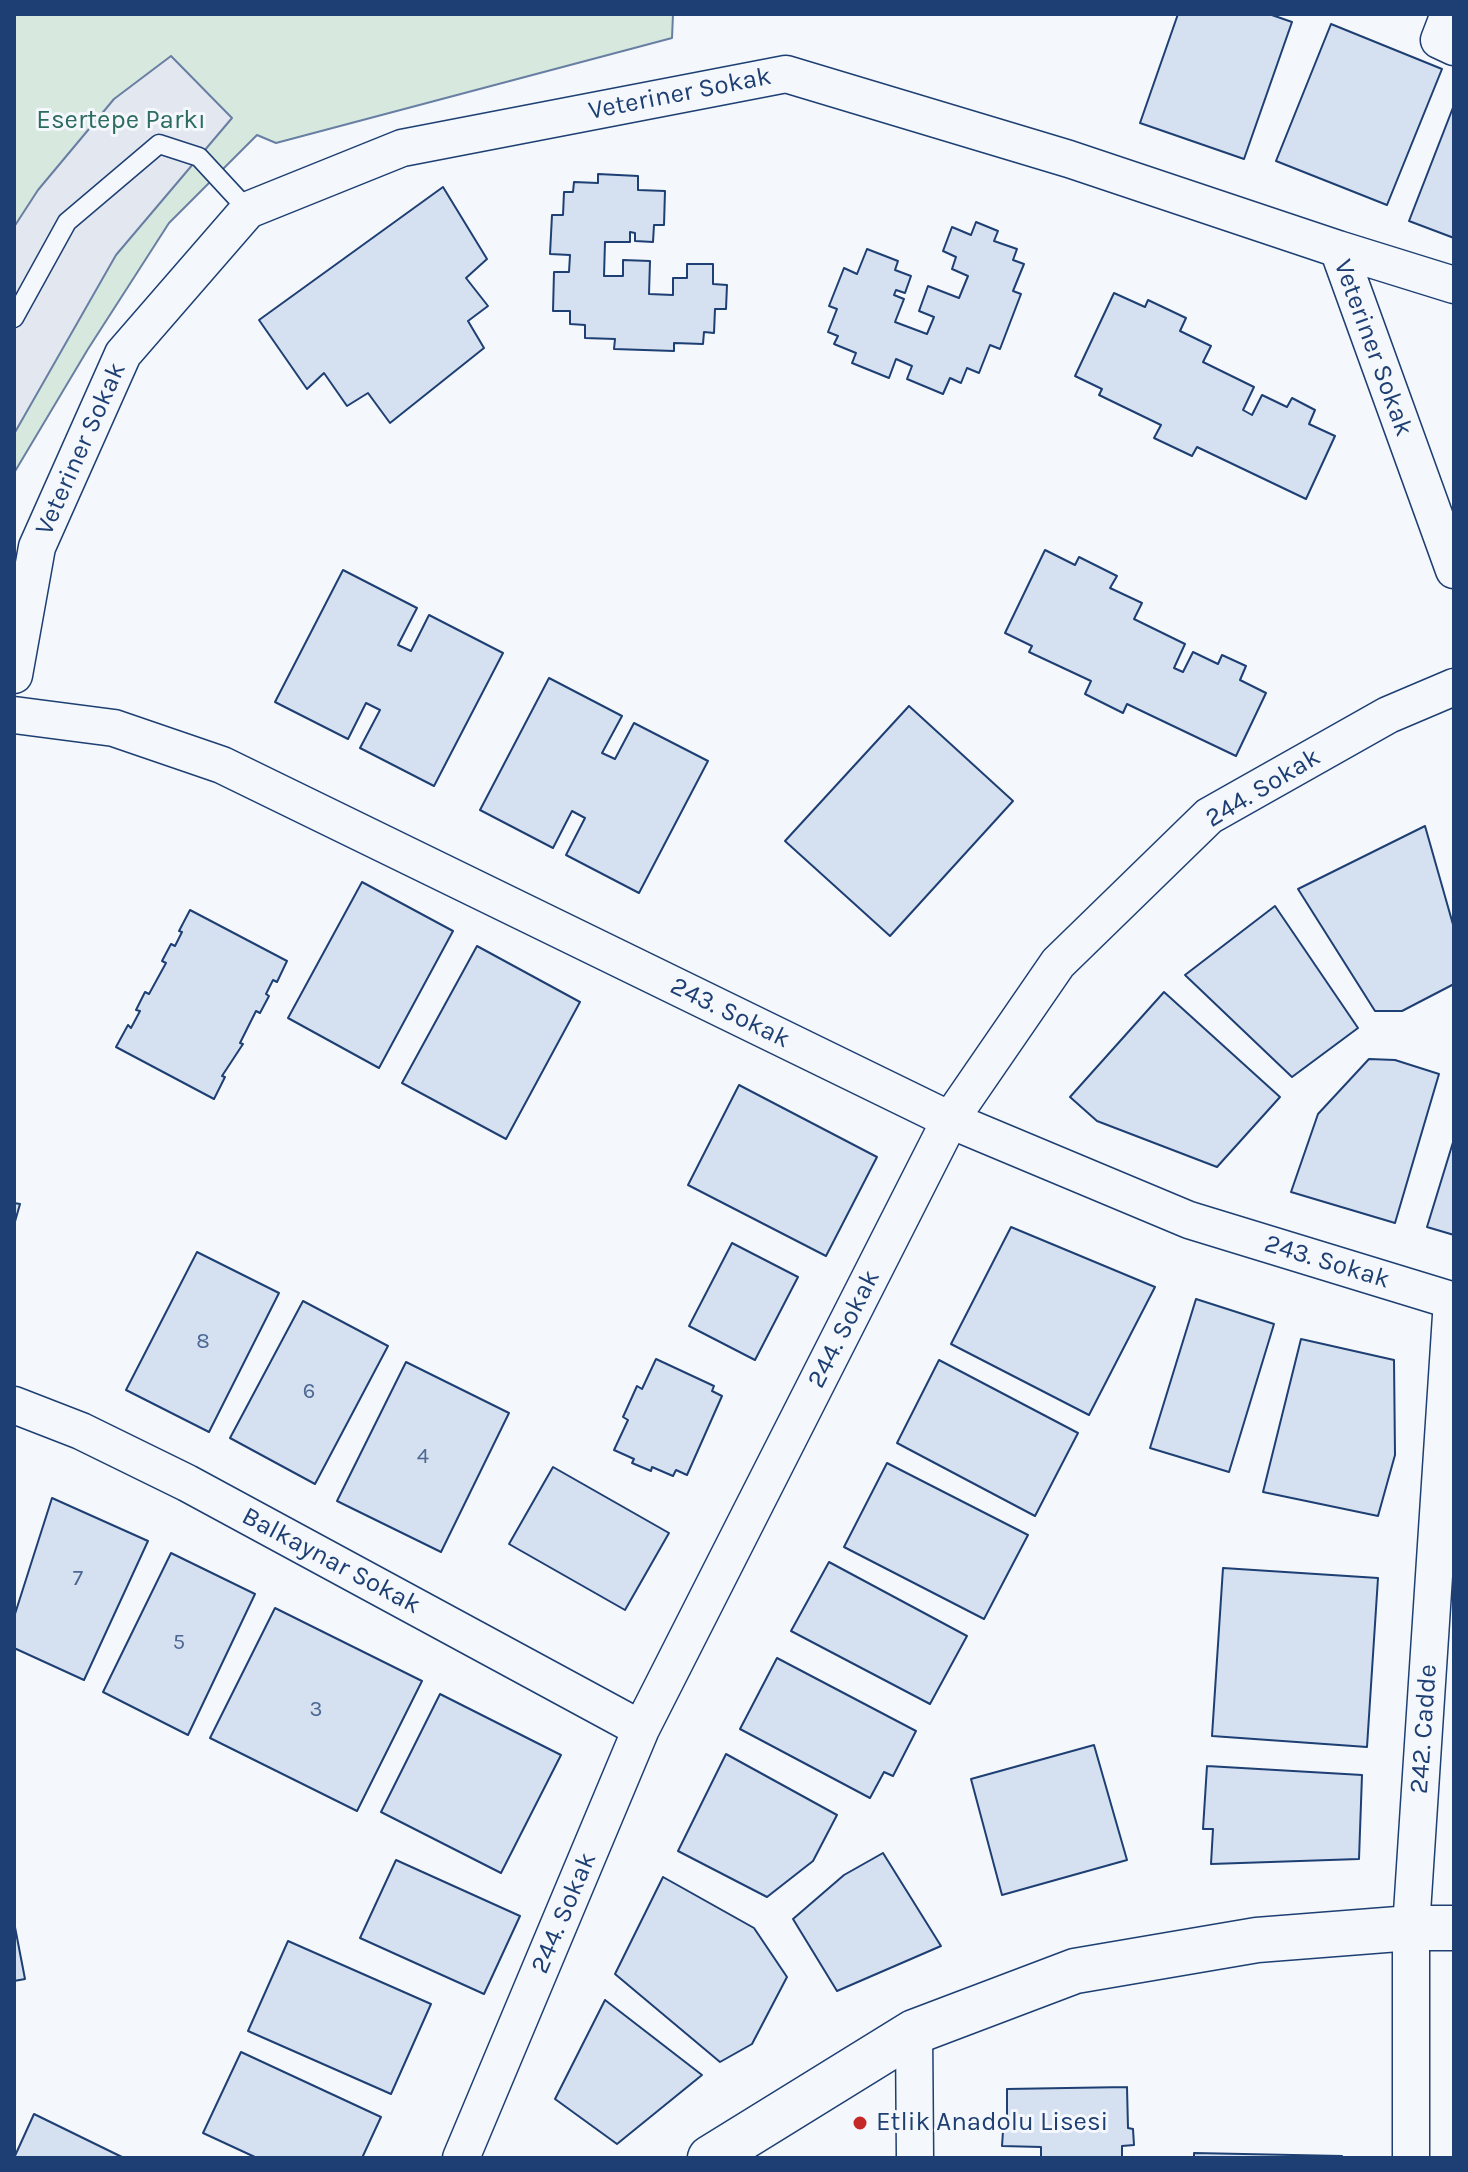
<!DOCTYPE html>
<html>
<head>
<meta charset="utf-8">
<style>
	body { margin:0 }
	#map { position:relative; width:1468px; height:2172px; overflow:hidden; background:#f4f7fb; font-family:Karla,sans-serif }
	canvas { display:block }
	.frame { position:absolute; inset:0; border:16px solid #1d3f73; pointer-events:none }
</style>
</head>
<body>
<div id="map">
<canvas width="1468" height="2172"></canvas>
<div class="frame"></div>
</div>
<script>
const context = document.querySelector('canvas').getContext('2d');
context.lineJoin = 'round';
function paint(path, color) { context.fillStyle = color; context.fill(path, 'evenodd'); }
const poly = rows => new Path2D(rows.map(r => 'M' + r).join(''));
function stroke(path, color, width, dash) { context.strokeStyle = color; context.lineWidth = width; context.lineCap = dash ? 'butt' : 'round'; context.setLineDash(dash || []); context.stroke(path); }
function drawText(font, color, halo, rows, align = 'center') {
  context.font = font + ' Karla,sans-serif'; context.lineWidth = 6; context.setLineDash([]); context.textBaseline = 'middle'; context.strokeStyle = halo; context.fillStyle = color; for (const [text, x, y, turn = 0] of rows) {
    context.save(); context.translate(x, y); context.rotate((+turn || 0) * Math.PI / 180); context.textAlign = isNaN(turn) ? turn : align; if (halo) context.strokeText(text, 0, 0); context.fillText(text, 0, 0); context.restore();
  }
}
const green = poly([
	[14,14,673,14,672,38,276,143,257,135,169,223,88,349,14,473,14,14]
]);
paint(green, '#d7e8df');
stroke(green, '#687fa3', 2);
const parking = poly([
	[171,56,232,118,116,255,14,434,14,227,38,190,114,99,171,56]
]);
paint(parking, '#e3e8f0');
stroke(parking, '#687fa3', 2);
const building = poly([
	[1178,14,1269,14,1292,22,1244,159,1140,123,1178,14],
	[1331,24,1442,69,1387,205,1276,161,1331,24],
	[1454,105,1454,238,1409,221,1454,105],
	[598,174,638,176,638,190,665,191,664,225,654,225,653,242,635,241,635,233,630,232,630,242,605,242,604,276,623,276,623,260,650,261,649,294,673,295,673,278,687,278,687,264,713,264,713,284,727,285,726,309,715,309,714,333,704,332,703,344,674,343,674,351,614,349,615,339,585,338,585,325,570,324,570,311,553,311,554,272,569,272,570,255,550,254,552,215,563,215,564,192,573,192,574,182,598,183,598,174],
	[443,187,487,259,466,278,488,306,468,321,484,348,390,423,368,393,347,406,324,373,307,389,259,320,443,187],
	[976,222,998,231,994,241,1017,249,1013,260,1024,264,1013,291,1021,294,1000,349,990,345,979,373,967,368,961,383,950,378,943,394,907,379,912,366,896,359,889,378,852,363,856,353,834,344,838,336,828,332,837,309,829,306,844,268,857,274,867,249,898,261,895,270,911,276,905,293,896,290,894,295,904,299,895,322,927,334,934,317,919,311,928,286,959,298,968,276,952,269,956,257,943,251,952,227,971,235,976,222],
	[1114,293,1145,307,1148,300,1186,318,1180,331,1211,346,1203,362,1254,387,1243,410,1252,415,1262,395,1287,407,1292,398,1315,410,1309,424,1335,436,1306,499,1197,447,1192,456,1154,438,1161,425,1099,395,1102,389,1075,376,1114,293],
	[1045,550,1075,565,1079,557,1117,576,1110,588,1142,603,1134,619,1185,644,1174,668,1183,672,1193,652,1218,664,1222,655,1246,666,1240,680,1266,693,1236,756,1127,704,1123,713,1085,694,1091,681,1029,652,1032,646,1005,633,1045,550],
	[343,570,417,608,398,645,411,651,429,615,503,653,434,786,360,748,380,710,366,703,348,739,275,702,343,570],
	[549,678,622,716,602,753,615,759,634,723,708,761,639,893,566,855,585,818,572,811,553,848,480,810,549,678],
	[909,706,1013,801,890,936,785,841,909,706],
	[1425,826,1454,928,1454,984,1402,1011,1375,1011,1298,889,1425,826],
	[362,882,453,931,379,1068,288,1018,362,882],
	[1275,906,1358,1028,1292,1077,1185,975,1275,906],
	[190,910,287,961,277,982,273,980,266,994,269,996,260,1013,256,1011,240,1043,243,1044,222,1076,225,1077,214,1099,116,1047,128,1025,131,1028,140,1011,136,1010,145,992,149,994,166,963,162,961,171,944,175,946,182,932,179,931,190,910],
	[477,946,580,1002,506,1139,402,1083,477,946],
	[1164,992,1280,1097,1217,1167,1097,1121,1070,1097,1164,992],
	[1369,1059,1395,1060,1439,1074,1395,1223,1291,1192,1318,1114,1369,1059],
	[739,1085,877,1157,826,1256,688,1185,739,1085],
	[1454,1139,1454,1235,1427,1227,1454,1139],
	[14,1203,20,1204,14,1225,14,1203],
	[1011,1227,1155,1287,1089,1415,951,1344,1011,1227],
	[732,1243,798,1277,755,1360,689,1326,732,1243],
	[197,1252,279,1293,209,1432,126,1390,197,1252],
	[1196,1299,1274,1324,1229,1472,1150,1448,1196,1299],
	[303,1301,388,1346,315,1484,230,1438,303,1301],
	[1301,1339,1394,1360,1395,1455,1378,1516,1263,1492,1301,1339],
	[656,1359,714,1386,712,1391,722,1396,687,1475,676,1470,673,1476,652,1467,651,1471,632,1463,634,1459,614,1450,628,1420,623,1417,637,1386,642,1389,656,1359],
	[939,1360,1078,1433,1035,1516,897,1443,939,1360],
	[406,1362,509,1413,441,1552,337,1501,406,1362],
	[887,1463,1028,1535,984,1619,844,1547,887,1463],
	[553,1467,669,1533,625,1610,509,1544,553,1467],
	[52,1498,148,1541,84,1680,14,1648,14,1617,52,1498],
	[171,1553,255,1594,188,1735,103,1692,171,1553],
	[829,1562,967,1636,930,1704,791,1631,829,1562],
	[1223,1568,1378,1578,1367,1747,1212,1736,1223,1568],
	[275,1608,422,1681,357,1811,210,1738,275,1608],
	[777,1658,916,1731,893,1776,884,1772,870,1798,740,1729,777,1658],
	[440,1694,561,1755,501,1873,381,1812,440,1694],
	[1094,1745,1127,1860,1002,1895,971,1779,1094,1745],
	[726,1754,837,1815,813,1861,767,1897,678,1851,726,1754],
	[1207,1766,1362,1775,1359,1859,1211,1864,1213,1829,1203,1829,1207,1766],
	[883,1853,941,1946,837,1991,793,1919,844,1875,883,1853],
	[396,1860,520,1916,484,1994,360,1938,396,1860],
	[663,1877,754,1928,787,1977,752,2044,720,2062,615,1974,663,1877],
	[14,1922,25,1979,14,1981,14,1922],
	[288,1941,431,2004,391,2094,248,2031,288,1941],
	[605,2000,702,2075,617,2144,555,2099,605,2000],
	[241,2052,381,2117,362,2158,257,2158,203,2133,241,2052],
	[1127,2087,1128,2128,1133,2129,1134,2145,1122,2146,1122,2158,1041,2158,1041,2147,1002,2146,1003,2131,1007,2130,1007,2089,1127,2087],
	[34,2114,124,2158,14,2158,34,2114],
	[1194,2153,1342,2156,1342,2158,1194,2158,1194,2153]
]);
paint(building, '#d5e0f0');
stroke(building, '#1d3f73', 2);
const lane = poly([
	[14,318,67,222,159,144,199,157,248,210]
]);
const street = poly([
	[1449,14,1439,40,1454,47],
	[1338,249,1454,285],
	[14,675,37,547,123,354,248,210,402,148,786,74,1069,159,1338,249,1454,570],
	[14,715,114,728,222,765,950,1120,1189,1220,1454,1301],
	[14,1405,81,1431,187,1483,641,1729],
	[914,2032,915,2158],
	[461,2158,641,1729,950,1120,1058,963,1209,816,1388,715,1454,687],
	[1411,2158,1411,1928,1452,1300]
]);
const secondary = poly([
	[710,2158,914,2032,1075,1971,1257,1940,1411,1928,1454,1928]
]);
stroke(lane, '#1d3f73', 21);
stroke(street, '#1d3f73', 39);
stroke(secondary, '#1d3f73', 47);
stroke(lane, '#f4f7fb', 18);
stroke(street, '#f4f7fb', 36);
stroke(secondary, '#f4f7fb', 44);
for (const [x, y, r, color] of [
	[860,2123,8,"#c62828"]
]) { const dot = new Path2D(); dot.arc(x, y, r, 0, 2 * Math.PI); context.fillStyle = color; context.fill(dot); stroke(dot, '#f4f7fb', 3); }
drawText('22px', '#4b6792', null, [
	["8",203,1342],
	["6",309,1392],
	["4",423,1457],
	["7",78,1579],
	["5",179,1643],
	["3",316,1710]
]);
drawText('26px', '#1d3f73', '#f4f7fb', [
	["Veteriner Sokak",680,94,-11],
	["Veteriner Sokak",1373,348,70],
	["Veteriner Sokak",81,449,-66],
	["244. Sokak",1263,788,-31],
	["243. Sokak",730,1013,26],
	["243. Sokak",1327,1262,17],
	["244. Sokak",844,1329,-63],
	["Balkaynar Sokak",331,1561,28],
	["242. Cadde",1424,1729,-86],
	["244. Sokak",564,1913,-67]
]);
drawText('26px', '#2c6c60', '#f4f7fb', [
	["Esertepe Parkı",121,121]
]);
drawText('26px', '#1d3f73', '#f4f7fb', [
	["Etlik Anadolu Lisesi",876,2123]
], 'left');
</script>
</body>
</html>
